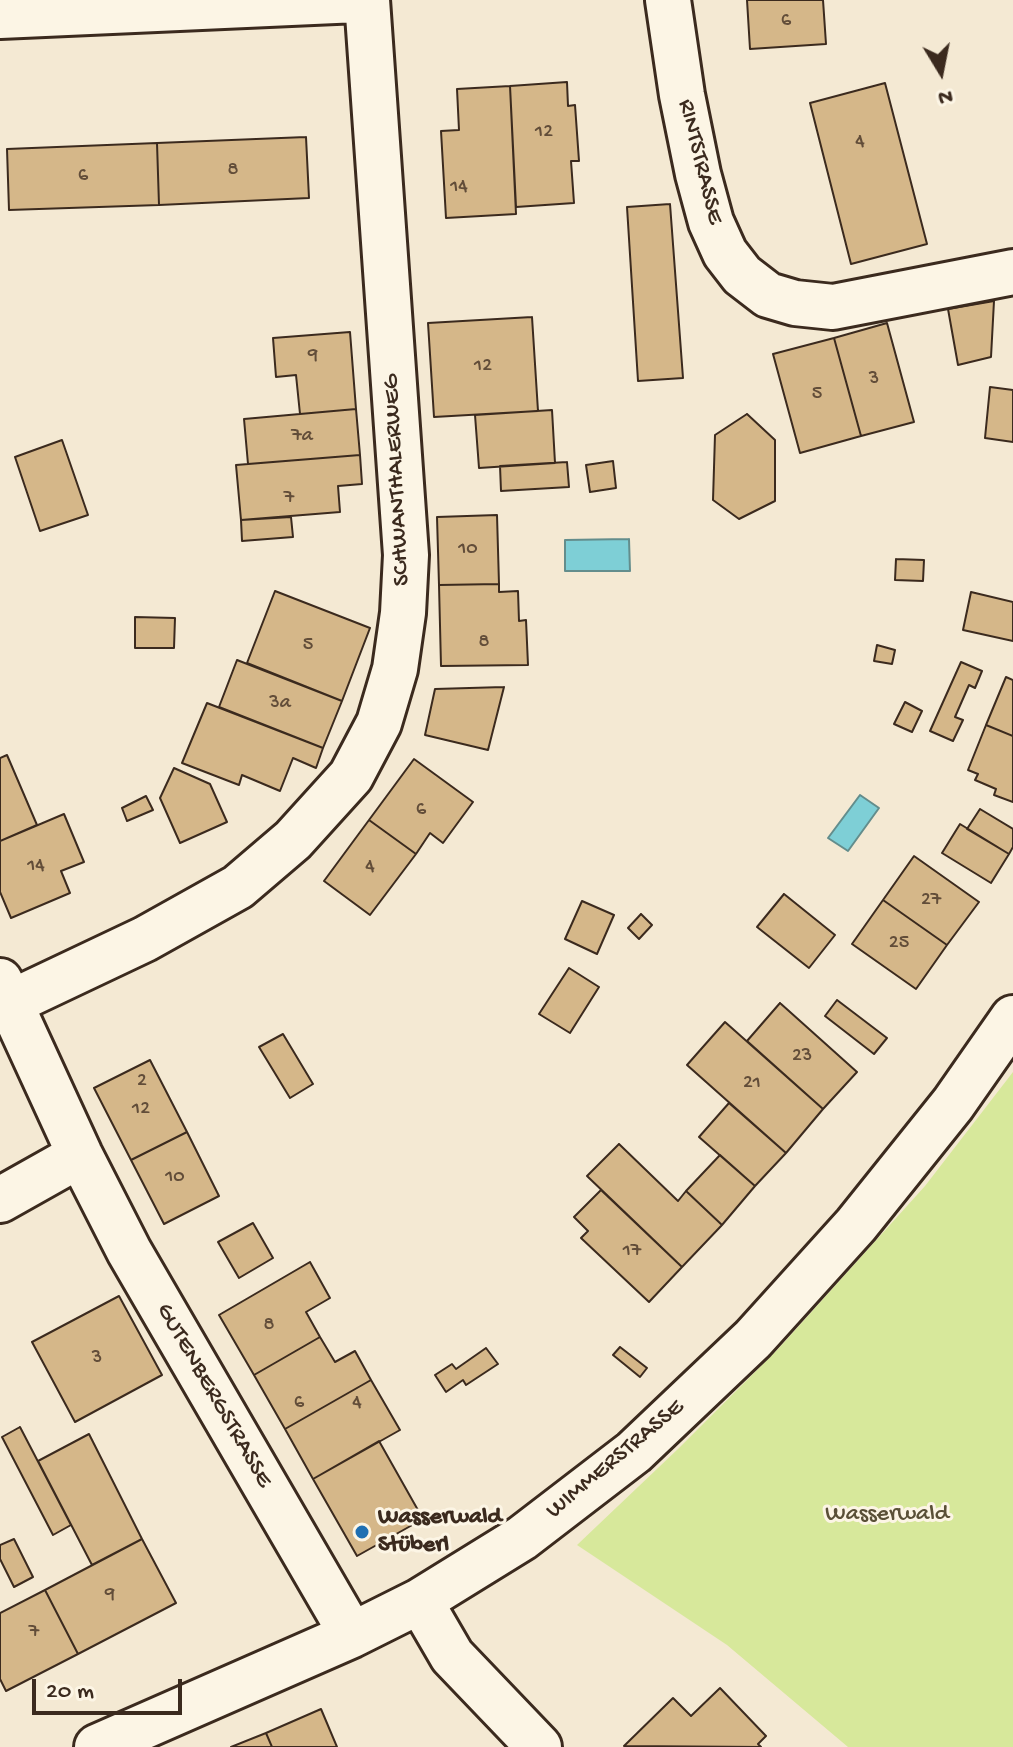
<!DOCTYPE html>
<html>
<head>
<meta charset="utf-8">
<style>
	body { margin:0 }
	#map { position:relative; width:1013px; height:1747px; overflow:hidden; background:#f4e9d3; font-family:"Gochi Hand",sans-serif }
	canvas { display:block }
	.north { position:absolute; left:901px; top:32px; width:80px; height:80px; -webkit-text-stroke:6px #fcf5e5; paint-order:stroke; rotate:170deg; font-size:22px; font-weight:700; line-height:32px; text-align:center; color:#3b2a1e }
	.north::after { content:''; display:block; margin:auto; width:28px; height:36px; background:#3b2a1e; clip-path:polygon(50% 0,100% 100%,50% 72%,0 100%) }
	.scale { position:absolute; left:32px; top:1679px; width:150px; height:36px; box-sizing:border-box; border:4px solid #3b2a1e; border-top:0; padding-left:10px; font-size:24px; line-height:28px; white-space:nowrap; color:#3b2a1e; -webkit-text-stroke:6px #fcf5e5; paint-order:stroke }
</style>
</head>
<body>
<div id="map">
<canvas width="1013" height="1747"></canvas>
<div class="north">N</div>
<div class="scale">20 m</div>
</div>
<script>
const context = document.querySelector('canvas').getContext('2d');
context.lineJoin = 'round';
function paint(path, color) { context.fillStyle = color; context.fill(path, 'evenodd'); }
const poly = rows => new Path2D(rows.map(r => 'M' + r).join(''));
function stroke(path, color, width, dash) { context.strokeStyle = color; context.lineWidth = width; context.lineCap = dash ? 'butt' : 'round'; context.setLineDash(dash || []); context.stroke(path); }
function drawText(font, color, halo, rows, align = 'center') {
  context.font = font + ' "Gochi Hand",sans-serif'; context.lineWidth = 6; context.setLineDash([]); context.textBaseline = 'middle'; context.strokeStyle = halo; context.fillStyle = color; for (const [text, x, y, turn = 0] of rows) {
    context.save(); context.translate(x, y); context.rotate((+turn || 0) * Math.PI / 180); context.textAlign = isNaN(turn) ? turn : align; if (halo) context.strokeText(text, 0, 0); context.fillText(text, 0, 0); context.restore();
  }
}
paint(poly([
	[1013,1072,1013,1747,848,1747,727,1645,577,1545,679,1448,779,1348,925,1186]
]), '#d7e89b');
const water = poly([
	[629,539,630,571,565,571,565,540,629,539],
	[860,795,879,808,848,851,828,838,860,795]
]);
paint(water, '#7ecfd6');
stroke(water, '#638d8c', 2);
const building = poly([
	[747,0,823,0,826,44,750,49,747,0],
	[567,82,568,106,575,105,579,161,571,161,574,203,516,207,510,86,567,82],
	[885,83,927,244,851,264,810,103,885,83],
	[510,86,516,214,446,218,441,131,459,130,457,89,510,86],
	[306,137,309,198,159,205,157,143,306,137],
	[157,143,159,205,9,210,7,149,157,143],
	[670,204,683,378,638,381,627,207,670,204],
	[994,301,991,357,958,365,948,309,994,301],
	[532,317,538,411,434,417,428,323,532,317],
	[887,323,914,422,861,436,834,338,887,323],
	[350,332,356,409,300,414,296,375,276,377,273,338,350,332],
	[834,338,861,436,800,453,773,354,834,338],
	[990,387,1013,390,1013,442,985,438,990,387],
	[356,409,360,455,248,464,244,419,356,409],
	[552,410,555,463,479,468,475,415,552,410],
	[747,414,775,440,775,501,739,519,713,500,715,435,747,414],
	[62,440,88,515,40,531,15,457,62,440],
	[360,455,362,484,338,486,340,512,241,520,236,465,360,455],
	[613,461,616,488,590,492,586,465,613,461],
	[567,462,569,487,501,491,500,466,567,462],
	[497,515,499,584,439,585,437,517,497,515],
	[291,517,293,537,242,541,241,520,291,517],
	[896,559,924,560,923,581,895,580,896,559],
	[499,584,499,592,518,591,519,621,526,620,528,665,441,666,439,585,499,584],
	[275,591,370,628,342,701,247,663,275,591],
	[971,592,1013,602,1013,641,963,630,971,592],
	[135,617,175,618,174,648,135,648,135,617],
	[877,645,895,650,892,664,874,661,877,645],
	[237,660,342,701,323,748,219,707,237,660],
	[961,662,982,671,975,688,969,685,955,717,963,720,953,741,930,731,961,662],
	[1006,677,1013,680,1013,736,986,725,1006,677],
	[504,687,488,750,425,735,435,689,504,687],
	[905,702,922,711,912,732,894,724,905,702],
	[207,703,323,748,316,768,293,758,280,791,242,775,239,785,182,763,207,703],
	[986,725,1013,736,1013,802,994,795,996,789,975,780,978,774,968,770,986,725],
	[7,755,37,825,0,841,0,758,7,755],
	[414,759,473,802,443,843,430,833,416,854,369,820,414,759],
	[174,768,210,784,227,822,180,843,160,798,174,768],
	[146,796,153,810,127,821,122,808,146,796],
	[980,809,1013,829,1013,847,1009,854,967,829,980,809],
	[64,814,84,862,61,871,70,893,11,918,0,892,0,841,64,814],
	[369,820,416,854,370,915,324,881,369,820],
	[960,824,1009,854,991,883,942,853,960,824],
	[914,856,979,902,947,945,883,900,914,856],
	[784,894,835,935,809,968,757,927,784,894],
	[883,900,947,945,916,989,852,944,883,900],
	[582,901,614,915,597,954,565,939,582,901],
	[641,914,652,925,639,939,628,928,641,914],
	[569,968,599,987,570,1033,539,1014,569,968],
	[837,1000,887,1038,874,1054,825,1016,837,1000],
	[780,1003,857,1072,823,1109,747,1041,780,1003],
	[725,1022,823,1109,786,1153,687,1065,725,1022],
	[283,1034,313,1084,290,1098,259,1047,283,1034],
	[150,1060,187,1132,131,1160,94,1088,150,1060],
	[729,1103,786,1153,755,1186,699,1137,729,1103],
	[187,1132,219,1196,164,1224,131,1160,187,1132],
	[619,1144,678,1201,686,1191,722,1225,682,1267,587,1176,619,1144],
	[720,1155,755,1186,722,1225,686,1191,720,1155],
	[601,1190,682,1267,649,1302,581,1238,588,1231,574,1217,601,1190],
	[253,1223,273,1258,239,1278,218,1242,253,1223],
	[310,1262,330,1298,306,1312,320,1337,254,1375,219,1315,310,1262],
	[119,1296,162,1375,75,1422,32,1342,119,1296],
	[320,1337,335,1362,355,1351,371,1380,285,1429,254,1375,320,1337],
	[620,1347,647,1368,640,1377,613,1355,620,1347],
	[486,1348,498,1364,466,1385,463,1380,446,1392,435,1375,452,1364,456,1369,486,1348],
	[371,1380,400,1430,313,1479,285,1429,371,1380],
	[20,1427,71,1525,53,1535,2,1437,20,1427],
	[89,1434,142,1539,92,1565,38,1461,89,1434],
	[379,1441,423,1519,357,1556,313,1479,379,1441],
	[14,1539,33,1577,14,1587,0,1559,0,1545,14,1539],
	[142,1539,176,1603,78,1654,45,1590,142,1539],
	[45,1590,78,1654,6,1691,0,1679,0,1613,45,1590],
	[720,1688,766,1736,758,1744,761,1747,624,1746,673,1698,691,1716,720,1688],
	[321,1709,337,1747,272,1747,266,1733,321,1709],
	[266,1733,272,1747,231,1747,266,1733]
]);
paint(building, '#d5b789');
stroke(building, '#3b2a1e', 2);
const minor = poly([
	[668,0,682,95,698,174,711,222,725,253,742,275,768,295,795,303,833,307,1013,272],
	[0,16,358,0],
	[0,981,80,1155,129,1251,352,1635],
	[10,1003,145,939,238,887,293,840,351,776,379,723,395,669,403,613,406,555,367,0],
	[0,1200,80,1155],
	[420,1601,452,1656,539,1747],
	[97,1747,352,1635,420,1601,522,1538,634,1452,753,1339,856,1225,953,1104,1013,1018]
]);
stroke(minor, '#3b2a1e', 50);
stroke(minor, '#fcf5e5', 44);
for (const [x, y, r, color] of [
	[362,1532,8,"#1f6fb2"]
]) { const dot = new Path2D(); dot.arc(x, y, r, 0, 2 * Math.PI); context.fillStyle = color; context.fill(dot); stroke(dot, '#fcf5e5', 3); }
drawText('20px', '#624d39', null, [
	["6",786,22],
	["12",544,133],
	["4",860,143],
	["8",233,171],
	["6",83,177],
	["14",459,188],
	["9",313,357],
	["12",483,367],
	["3",874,380],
	["5",817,395],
	["7a",302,437],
	["7",289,499],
	["10",468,550],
	["8",484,643],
	["5",308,646],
	["3a",280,704],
	["6",421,811],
	["14",36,867],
	["4",370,868],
	["27",931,901],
	["25",899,944],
	["23",802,1057],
	["2",142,1082],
	["21",752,1084],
	["12",141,1110],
	["10",175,1178],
	["17",632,1252],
	["8",269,1326],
	["3",97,1359],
	["6",299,1404],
	["4",357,1404],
	["9",110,1596],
	["7",34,1633]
]);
drawText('24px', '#3b2a1e', '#fcf5e5', [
	["RINTSTRASSE",699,162,76],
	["SCHWANTHALERWEG",398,480,-93],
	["GUTENBERGSTRASSE",213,1396,60],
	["WIMMERSTRASSE",616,1460,-40]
]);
drawText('24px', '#5a5037', '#fcf5e5', [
	["Wasserwald",887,1515]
]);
drawText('bold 24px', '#3b2a1e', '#fcf5e5', [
	["Wasserwald",378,1518],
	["Stüberl",378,1546]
], 'left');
</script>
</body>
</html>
